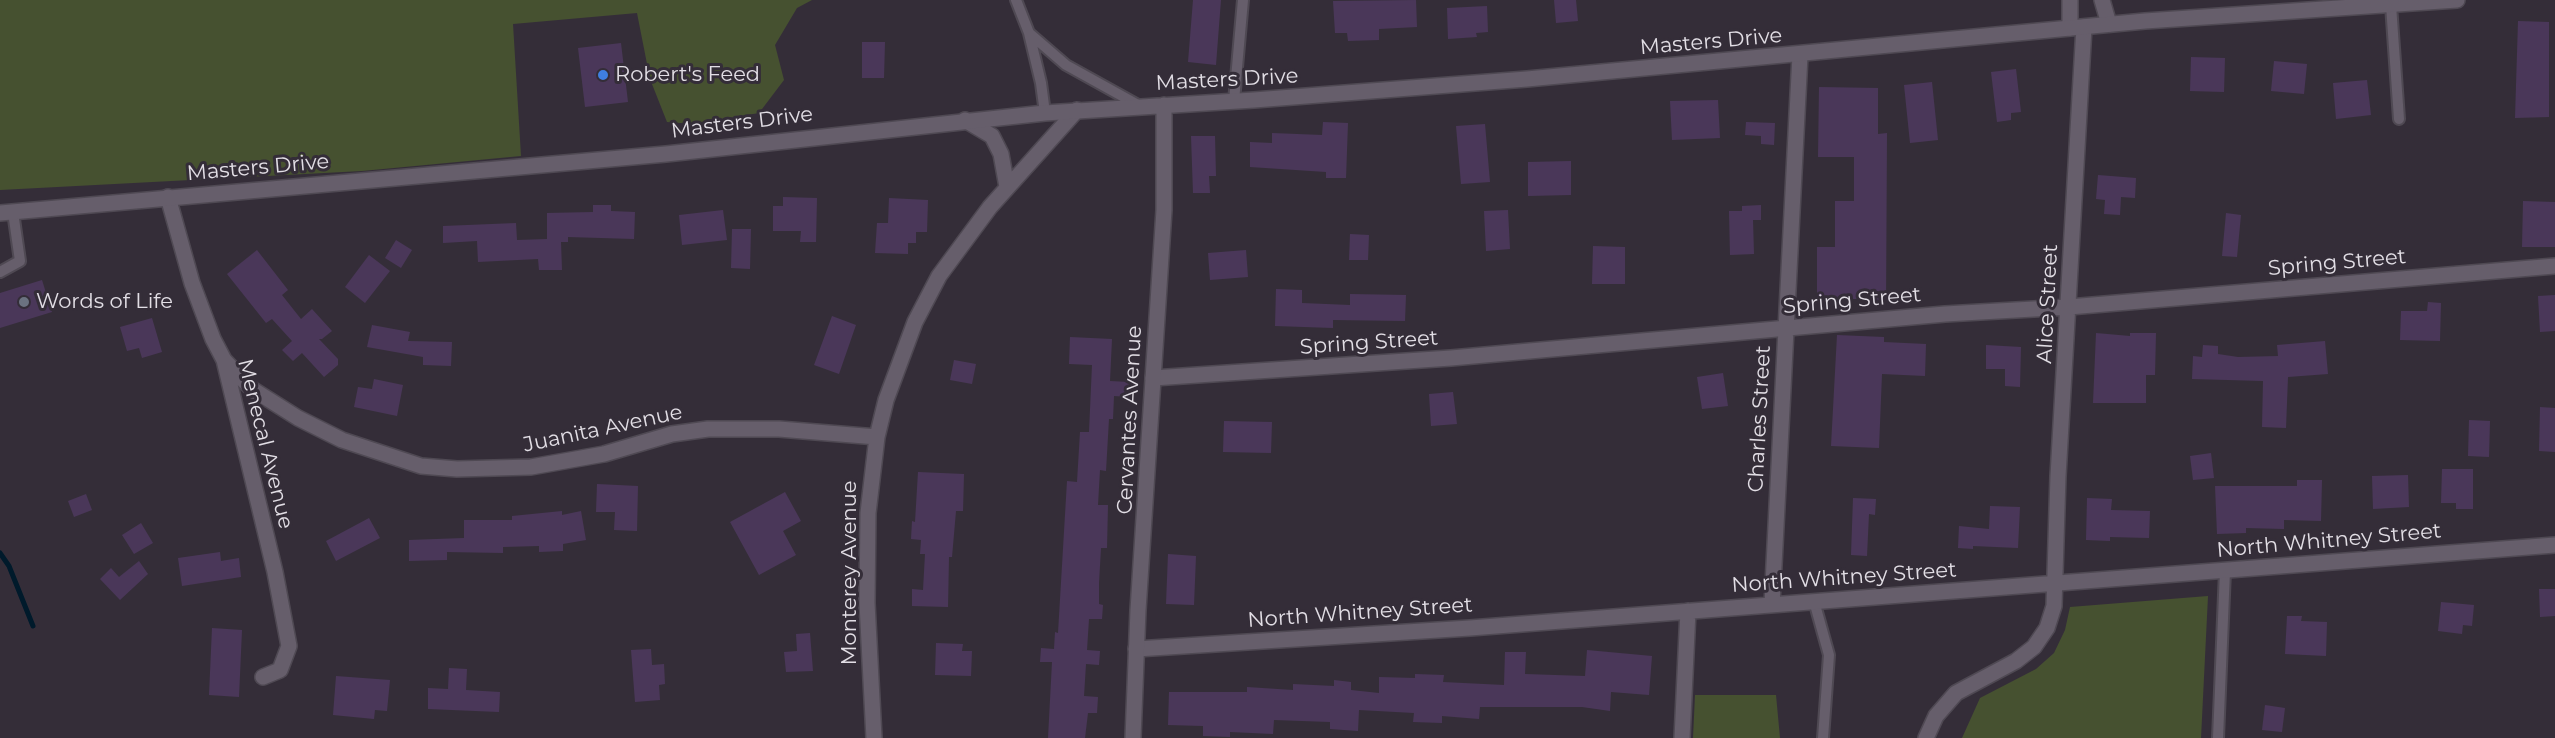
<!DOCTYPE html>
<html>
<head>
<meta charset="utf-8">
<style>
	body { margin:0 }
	canvas { display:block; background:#342d38 }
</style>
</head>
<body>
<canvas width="2555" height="738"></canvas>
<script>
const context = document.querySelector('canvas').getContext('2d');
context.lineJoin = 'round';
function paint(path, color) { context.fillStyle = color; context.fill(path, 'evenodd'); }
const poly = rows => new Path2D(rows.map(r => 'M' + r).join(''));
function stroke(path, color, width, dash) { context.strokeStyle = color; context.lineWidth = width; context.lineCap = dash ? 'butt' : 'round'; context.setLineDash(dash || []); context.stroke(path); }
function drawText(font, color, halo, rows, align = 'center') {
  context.font = font + ' Montserrat,sans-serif'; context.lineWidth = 6; context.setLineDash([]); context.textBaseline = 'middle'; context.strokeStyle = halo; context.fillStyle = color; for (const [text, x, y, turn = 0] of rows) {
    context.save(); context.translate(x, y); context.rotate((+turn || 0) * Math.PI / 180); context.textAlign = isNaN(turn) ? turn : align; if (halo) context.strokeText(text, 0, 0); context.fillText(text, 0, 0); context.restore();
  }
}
paint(poly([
	[0,0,812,0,797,8,775,45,784,80,759,113,693,124,667,122,650,79,637,13,513,24,521,156,362,171,0,190],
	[2208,596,2201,738,1962,738,1980,698,2036,669,2054,653,2065,630,2070,607],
	[1695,695,1776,695,1780,738,1693,738]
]), '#465130');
stroke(poly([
	[0,553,9,566,33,626]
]), '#001a2b', 5);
paint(poly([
	[1193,0,1221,0,1216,65,1188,62],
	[1416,0,1417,27,1379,29,1379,40,1348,41,1347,33,1335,33,1333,1],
	[1554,0,1576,0,1578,21,1556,23],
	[1487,6,1488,32,1476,33,1477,37,1448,39,1447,8],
	[2518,21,2549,22,2549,117,2515,118],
	[862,42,885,42,884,78,862,78],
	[621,43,628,102,585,107,578,48],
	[2191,57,2225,58,2224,92,2190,91],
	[2274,61,2307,64,2304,94,2271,91],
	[2016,69,2021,112,2011,113,2011,120,1997,122,1991,72],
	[2367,80,2371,115,2336,119,2333,83],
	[1932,82,1938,140,1910,143,1904,85],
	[1819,87,1878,88,1878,134,1887,133,1886,306,1868,306,1868,299,1817,299,1817,247,1835,247,1835,201,1854,201,1854,157,1818,157],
	[1718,100,1720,138,1672,140,1670,101],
	[1323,122,1348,123,1346,178,1326,178,1326,172,1250,167,1250,142,1272,143,1272,133,1322,135],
	[1746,122,1775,123,1774,145,1761,144,1761,136,1745,135],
	[1485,124,1490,182,1461,184,1456,126],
	[1191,136,1215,136,1216,176,1209,176,1210,193,1193,193],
	[1571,161,1571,195,1528,196,1528,162],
	[2098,175,2136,178,2135,198,2121,197,2120,215,2104,214,2105,200,2096,199],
	[783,197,817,198,816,242,800,242,801,231,773,231,773,206,783,206],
	[889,198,928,200,927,232,916,232,916,243,908,243,908,254,875,253,877,223,888,223],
	[2523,201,2555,202,2555,247,2522,247],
	[593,205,611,205,611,211,635,212,634,239,568,237,568,242,561,242,562,270,539,270,538,259,478,262,477,241,443,243,443,226,516,223,517,240,547,239,547,213,593,212],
	[1761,205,1761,220,1753,220,1754,254,1730,255,1729,211,1742,211,1742,206],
	[723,210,727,240,682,245,679,215],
	[1508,210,1510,249,1486,251,1484,211],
	[2226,213,2241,215,2237,257,2222,256],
	[732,229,751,229,750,269,731,268],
	[1350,234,1369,235,1368,260,1349,260],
	[396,240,412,250,401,268,385,258],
	[1593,246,1625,247,1625,284,1592,284],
	[257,250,288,290,282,295,301,319,312,309,332,331,322,339,319,339,338,359,338,365,324,377,302,353,293,361,282,350,292,341,272,319,266,323,227,274],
	[1246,250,1248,277,1210,280,1208,253],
	[369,255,390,271,365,303,345,287],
	[42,280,52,312,0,328,0,293],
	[1276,289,1302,290,1302,303,1350,305,1350,294,1406,295,1405,321,1333,320,1333,328,1275,326],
	[2555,295,2555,331,2540,332,2538,296],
	[2428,302,2441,303,2440,341,2400,340,2401,311,2427,311],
	[832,316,856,325,839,374,814,365],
	[152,318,162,352,142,358,139,348,127,351,120,327],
	[372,325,410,332,408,341,452,342,451,366,423,365,423,357,367,347],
	[2096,333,2130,336,2130,333,2156,333,2155,375,2146,375,2146,403,2093,403],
	[1837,335,1884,337,1884,342,1926,344,1925,376,1882,374,1879,448,1831,446],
	[1070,337,1112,339,1110,381,1129,382,1129,397,1114,396,1113,419,1109,419,1106,471,1100,470,1098,505,1108,505,1107,548,1101,548,1099,583,1099,604,1103,605,1102,619,1089,619,1087,650,1100,651,1099,665,1086,664,1084,696,1098,697,1097,713,1088,713,1085,738,1048,738,1052,662,1040,662,1041,648,1054,649,1055,632,1058,633,1067,481,1077,482,1080,432,1089,432,1092,365,1069,364],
	[2325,341,2328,374,2288,377,2286,428,2262,427,2263,381,2192,379,2193,356,2202,357,2203,345,2218,346,2218,354,2238,357,2278,356,2277,345],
	[1986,345,2021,347,2020,387,2005,386,2005,369,1986,369],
	[954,360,976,364,972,384,950,380],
	[1723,373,1728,406,1702,409,1697,377],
	[374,379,403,385,397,416,354,407,358,387,372,389],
	[1453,392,1457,424,1431,426,1429,394],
	[2540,407,2555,408,2555,452,2539,451],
	[2469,420,2490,421,2489,457,2468,456],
	[1224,421,1272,422,1271,453,1223,452],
	[2211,453,2214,478,2193,480,2190,456],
	[2442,469,2473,469,2473,509,2456,509,2456,503,2441,503],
	[918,472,964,474,963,511,956,511,952,557,949,557,948,607,912,606,912,589,923,590,925,554,920,554,921,540,911,539,912,521,915,522],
	[2408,475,2409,507,2373,509,2372,476],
	[2297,480,2322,480,2321,521,2284,520,2284,529,2246,528,2246,533,2217,534,2215,486,2297,486],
	[597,484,638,486,637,531,614,530,615,512,596,512],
	[785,492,801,521,783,531,796,555,759,575,730,522],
	[86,494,92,510,74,517,68,501],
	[1853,498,1876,499,1875,515,1869,514,1867,556,1851,555],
	[2087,498,2112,499,2111,510,2150,511,2149,538,2110,537,2110,541,2086,540],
	[1990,506,2020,507,2018,548,1973,546,1973,549,1958,548,1959,526,1989,529],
	[562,511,562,515,581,511,586,540,563,544,563,551,539,552,539,546,503,547,503,553,447,552,447,560,409,561,409,540,464,538,464,520,512,520,512,516],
	[369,518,380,538,336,561,326,541],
	[141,523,153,543,134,554,122,535],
	[220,552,221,561,239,558,241,577,182,586,178,558],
	[1168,554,1196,556,1194,605,1166,604],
	[139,561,148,574,120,600,100,579,111,568,119,577],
	[2539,589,2555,589,2555,616,2540,617],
	[2441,602,2474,605,2472,626,2463,625,2462,634,2438,631],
	[2287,616,2302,616,2301,621,2327,622,2326,656,2285,654],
	[212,628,242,630,239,697,209,695],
	[810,633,813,671,786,672,784,652,797,651,796,634],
	[936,643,963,644,962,651,972,651,971,676,935,675],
	[651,649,652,665,664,664,665,684,659,685,660,700,635,702,631,650],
	[1587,650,1652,656,1649,695,1611,692,1610,711,1582,707,1480,707,1479,719,1442,716,1442,723,1413,722,1414,713,1359,710,1358,731,1330,729,1330,722,1274,720,1273,734,1230,732,1230,737,1203,736,1203,726,1168,725,1169,692,1247,692,1247,687,1293,690,1293,684,1334,686,1334,680,1351,682,1351,690,1379,693,1379,677,1415,678,1415,674,1444,675,1443,682,1504,685,1505,652,1526,652,1525,674,1585,676],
	[449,668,467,669,466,690,500,692,499,712,428,709,428,688,448,689],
	[336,676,390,680,387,711,375,710,374,719,333,715],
	[2265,705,2285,708,2282,732,2262,730]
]), '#4a3759');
const lane = poly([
	[1016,0,1029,33,1041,83,1045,113],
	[2391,5,2399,119],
	[1029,33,1066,65,1140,106],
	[1234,101,1243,0],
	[0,272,20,261,13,212],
	[1814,601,1829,655,1823,738],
	[2218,738,2225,571]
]);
const street = poly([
	[2102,0,2109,24],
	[2070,28,2070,0],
	[965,120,992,136,1001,154,1007,187],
	[168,197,192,283,213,339,224,360,275,572,289,646,280,670,263,677],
	[224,360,252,389,298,418,342,440,421,466,457,469,531,467,604,454,672,434,708,429,779,429,877,437],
	[1153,378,1451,358,1945,314,2069,307,2555,266],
	[1772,604,1800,55],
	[1136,649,1470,628,2555,545],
	[874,738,867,603,868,513,877,437,886,400,915,322,939,276,990,207,1077,110],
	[1682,738,1688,611],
	[1926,738,1936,716,1956,693,2016,661,2034,647,2047,628,2054,606,2058,476,2084,27]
]);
const secondary = poly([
	[0,213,666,154,1045,113,1254,100,1527,79,2145,21,2457,0],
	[1133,738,1138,610,1164,210,1164,105]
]);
stroke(lane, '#4f4953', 14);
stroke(street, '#4f4953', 18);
stroke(secondary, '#4f4953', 18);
stroke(lane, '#665e6b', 10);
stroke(street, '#665e6b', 15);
stroke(secondary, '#665e6b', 15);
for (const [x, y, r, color] of [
	[603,75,6,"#3f7fe0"],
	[24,302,6,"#6b7280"]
]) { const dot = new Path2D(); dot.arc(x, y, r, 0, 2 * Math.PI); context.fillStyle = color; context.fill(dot); stroke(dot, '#342d38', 2); }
drawText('21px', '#e2dee5', '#342d38', [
	["Masters Drive",1711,42,-5],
	["Masters Drive",1227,80,-3],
	["Masters Drive",742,123,-7],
	["Masters Drive",258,168,-5],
	["Spring Street",2337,263,-5],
	["Spring Street",1852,301,-5],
	["Alice Street",2048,304,-87],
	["Spring Street",1369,343,-4],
	["Charles Street",1760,419,-87],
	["Cervantes Avenue",1130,420,-87],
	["Juanita Avenue",603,429,-12],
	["Menecal Avenue",265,444,76],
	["North Whitney Street",2329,541,-5],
	["Monterey Avenue",850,573,-90],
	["North Whitney Street",1844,578,-4],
	["North Whitney Street",1360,613,-4]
]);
drawText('21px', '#e2dee5', '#342d38', [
	["Robert's Feed",615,75],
	["Words of Life",36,302]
], 'left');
</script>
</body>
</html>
